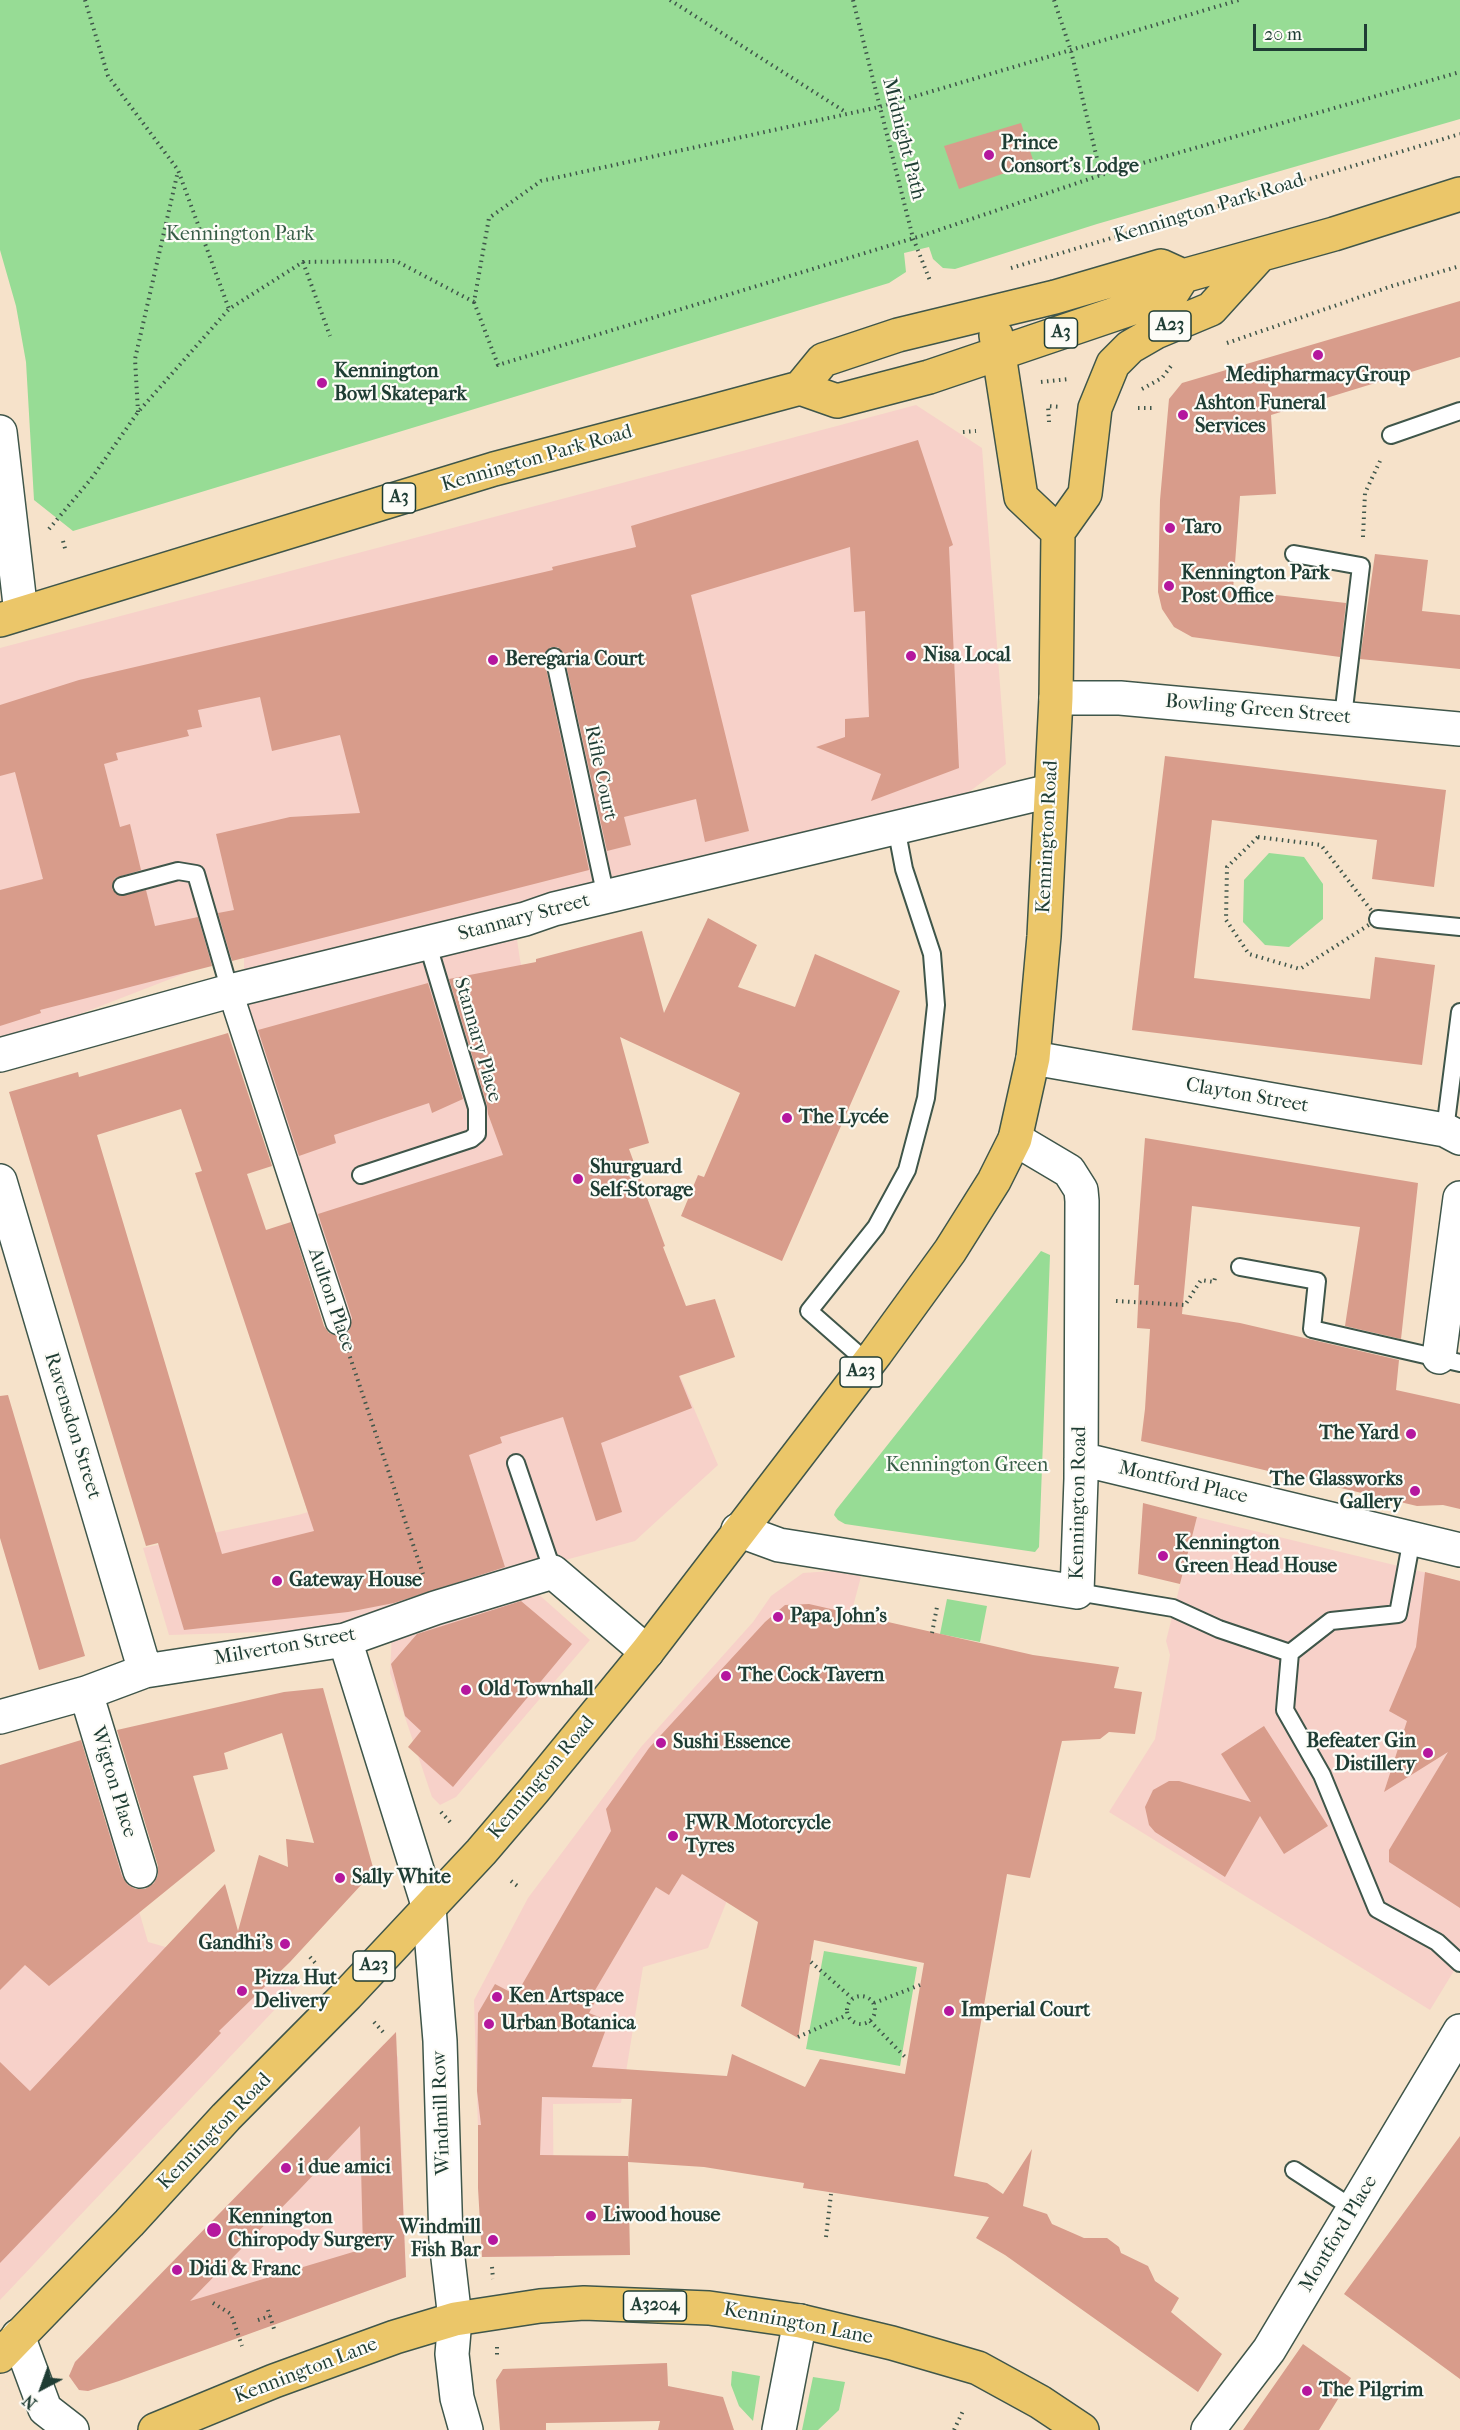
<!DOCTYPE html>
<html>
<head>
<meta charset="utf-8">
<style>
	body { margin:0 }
	#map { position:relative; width:1460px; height:2430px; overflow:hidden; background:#f6e2ca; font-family:"IM FELL French Canon",serif }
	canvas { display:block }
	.north { position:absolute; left:12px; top:2358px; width:60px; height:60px; -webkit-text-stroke:4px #fdfcf7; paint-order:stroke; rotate:221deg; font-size:16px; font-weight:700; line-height:24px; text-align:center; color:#1f3d34 }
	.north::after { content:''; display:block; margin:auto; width:21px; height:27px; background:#1f3d34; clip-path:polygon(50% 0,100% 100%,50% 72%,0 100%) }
	.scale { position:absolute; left:1253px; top:24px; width:114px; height:27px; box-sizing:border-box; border:3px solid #1f3d34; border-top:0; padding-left:8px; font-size:18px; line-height:21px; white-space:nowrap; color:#1f3d34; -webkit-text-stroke:4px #fdfcf7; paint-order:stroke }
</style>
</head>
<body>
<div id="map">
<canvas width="1460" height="2430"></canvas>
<div class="north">N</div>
<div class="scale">20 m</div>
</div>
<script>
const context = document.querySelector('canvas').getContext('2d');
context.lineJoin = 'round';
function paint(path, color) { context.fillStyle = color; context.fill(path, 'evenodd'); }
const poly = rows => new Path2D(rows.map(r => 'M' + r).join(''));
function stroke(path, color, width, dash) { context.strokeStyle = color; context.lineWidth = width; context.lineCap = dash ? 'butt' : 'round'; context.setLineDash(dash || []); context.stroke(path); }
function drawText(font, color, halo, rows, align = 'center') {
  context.font = font + ' "IM FELL French Canon",serif'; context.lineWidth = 4.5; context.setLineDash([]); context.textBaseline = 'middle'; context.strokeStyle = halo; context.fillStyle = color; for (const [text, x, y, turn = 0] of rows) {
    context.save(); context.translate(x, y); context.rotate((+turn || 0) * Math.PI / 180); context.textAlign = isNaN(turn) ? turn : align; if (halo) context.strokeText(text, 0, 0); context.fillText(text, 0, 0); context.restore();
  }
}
paint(poly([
	[916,405,982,448,1006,764,965,795,513,912,520,960,550,1071,718,1465,635,1541,514,1574,356,1629,169,1635,143,1548,298,1515,366,1495,376,1486,244,1008,244,959,240,952,0,1045,0,648],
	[1197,1517,1460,1581,1460,1961,1430,2010,1109,1812,1155,1739,1170,1655,1166,1641],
	[863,1569,851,1614,758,1823,708,1948,643,1967,621,2103,553,2104,554,2257,482,2257,474,2000,528,1898,641,1747,753,1622,771,1596,803,1573],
	[528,1585,590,1640,456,1797,440,1805,432,1797,390,1673,392,1633],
	[113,1822,148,1942,298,1985,0,2300,0,1858],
	[384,2044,393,2049,398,2057,406,2273,401,2279,88,2391,79,2390,69,2376,75,2362]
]), '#f7d1c9');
paint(poly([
	[0,0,1460,0,1460,119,1097,224,955,269,943,268,933,259,929,247,904,253,906,272,889,283,73,531,34,500,26,362,16,306,0,250],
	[1269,853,1304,857,1323,884,1323,919,1289,947,1265,945,1243,922,1244,880],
	[1041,1251,1050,1255,1039,1547,1035,1552,845,1524,838,1520,834,1515,836,1510],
	[947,1599,987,1606,980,1642,940,1634],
	[824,1951,917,1967,900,2066,806,2049],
	[732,2371,760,2376,753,2421,739,2406,731,2385],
	[813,2377,845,2382,839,2410,818,2430,802,2430]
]), '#97dc95');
paint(poly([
	[1021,123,1034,163,959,189,944,146],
	[1460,301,1460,357,1271,415,1276,494,1240,496,1233,590,1346,603,1340,657,1192,637,1174,627,1162,609,1158,592,1160,500,1169,399,1182,383],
	[918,440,953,545,949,547,959,768,871,801,881,774,816,747,845,737,845,719,869,717,865,611,854,612,850,547,691,595,749,831,705,842,696,799,624,817,631,845,607,851,564,655,558,647,551,647,544,653,544,659,589,870,232,961,218,913,234,910,216,834,290,817,360,813,340,735,272,751,260,697,198,710,202,727,187,730,189,736,116,753,118,760,104,764,120,827,130,824,141,870,115,878,112,889,120,896,146,890,155,926,198,917,212,966,40,1010,41,1013,0,1026,0,890,43,879,15,772,0,776,0,705,79,680,553,570,552,567,636,547,631,526],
	[1375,554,1428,560,1422,611,1460,615,1460,669,1360,659],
	[1165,756,1446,790,1434,887,1372,879,1377,840,1212,820,1194,978,1370,999,1375,957,1435,965,1422,1065,1132,1030],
	[708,918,757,945,738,987,795,1007,815,954,900,991,782,1261,681,1216,698,1175,704,1177,740,1093,620,1037,649,1143,629,1149,665,1246,663,1247,686,1306,715,1299,735,1357,679,1376,692,1408,601,1443,622,1512,596,1521,563,1417,500,1437,502,1443,469,1455,505,1567,394,1603,348,1612,184,1630,158,1543,146,1546,9,1092,78,1072,79,1077,228,1033,272,1166,247,1174,266,1230,291,1222,324,1326,329,1333,342,1336,349,1331,352,1318,318,1214,503,1155,488,1114,487,1105,449,979,536,962,536,959,642,931,664,1013],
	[181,1109,202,1171,195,1173,314,1531,222,1554,97,1135],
	[428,983,463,1099,432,1113,429,1103,334,1135,336,1143,299,1156,258,1030],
	[1145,1138,1418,1183,1401,1339,1345,1326,1360,1227,1192,1206,1182,1314,1240,1323,1399,1360,1396,1390,1460,1404,1460,1509,1443,1505,1417,1506,1141,1441,1145,1409,1150,1329,1137,1328,1139,1285,1134,1285],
	[8,1395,85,1656,39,1670,0,1538,0,1396],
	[1143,1503,1197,1517,1180,1584,1138,1574],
	[1425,1572,1460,1581,1460,1908,1389,1862,1389,1850,1448,1752,1384,1792,1407,1721,1389,1711,1416,1647],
	[521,1601,572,1644,453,1787,408,1747,421,1731,405,1716,391,1664,417,1634],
	[809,1604,1033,1655,1119,1667,1114,1688,1142,1692,1135,1734,1109,1732,1100,1739,1062,1741,1030,1878,1007,1874,954,2176,987,2183,1003,2194,1032,2149,1023,2206,1047,2214,1052,2224,1084,2238,1107,2238,1119,2247,1121,2253,1148,2266,1155,2281,1179,2298,1171,2312,1222,2354,1198,2392,1005,2255,976,2238,989,2217,803,2188,804,2183,704,2167,628,2162,630,2255,482,2257,478,2188,478,2125,481,2125,477,2091,478,2013,495,1984,516,1995,611,1831,606,1809,649,1748,765,1622,785,1605],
	[682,1874,758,1922,741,2006,798,2038,814,1940,924,1963,905,2074,820,2059,805,2087,732,2054,727,2076,592,2067,609,2021,589,2013,599,1994,594,1992,656,1887,669,1895],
	[542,2097,632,2099,628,2160,628,2156,540,2155],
	[323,1688,374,1871,290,1962,219,2031,221,2033,202,2053,0,2263,0,2062,30,2091,225,1884,238,1931,259,1855,288,1867,286,1839,314,1843,282,1733,224,1753,228,1769,193,1776,215,1851,49,1986,25,1965,0,1990,0,1765,81,1740,122,1876,128,1885,136,1889,145,1889,154,1883,158,1875,158,1866,117,1730,284,1692],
	[1264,1726,1328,1826,1284,1854,1260,1816,1225,1877,1155,1832,1149,1825,1145,1807,1153,1790,1169,1781,1179,1781,1251,1802,1221,1754],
	[396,2032,406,2277,119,2381,88,2391,79,2390,69,2376,75,2362],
	[360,2126,363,2249,190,2301,299,2190],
	[1460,2136,1460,2379,1344,2294],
	[1303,2344,1351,2378,1319,2430,1243,2430],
	[667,2363,668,2386,723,2397,734,2430,658,2430,660,2421,546,2423,546,2430,500,2430,496,2380,503,2369]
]), '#d89c8b');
const service = poly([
	[1391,435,1460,411],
	[1294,554,1361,566,1343,717],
	[554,657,606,897],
	[122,886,178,871,196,874,230,991],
	[1378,919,1460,927],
	[1445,1130,1460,1012],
	[361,1175,471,1139,477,1134,477,1108,427,942],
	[1240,1267,1317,1281,1312,1329,1460,1363],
	[868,1363,809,1311,876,1227,907,1170,926,1098,936,1005,932,954,904,869,896,827],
	[516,1463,553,1572],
	[1412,1538,1398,1614,1331,1621,1290,1653,1285,1710,1322,1775,1377,1909,1437,1942,1460,1963],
	[1077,1592,1173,1608,1219,1629,1290,1653],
	[1294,2170,1354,2209]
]);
const pedestrian = poly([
	[230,991,338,1322]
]);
const minor = poly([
	[0,432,21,613],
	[1056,698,1120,698,1460,729],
	[0,1055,230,991,525,919,554,909,1050,791],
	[1033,1058,1445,1130,1460,1138],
	[0,1181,145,1671],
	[1439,1357,1460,1198],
	[1081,1459,1460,1550],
	[738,1530,779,1545,1077,1592,1081,1479,1082,1201,1081,1190,1069,1171,1015,1139],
	[345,1640,429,1908,440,2041,446,2241,455,2319,452,2354,457,2398,466,2430],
	[86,1693,140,1871],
	[0,1717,86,1693,145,1671,345,1640,435,1608,553,1572,647,1652],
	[18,2336,45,2409,72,2430],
	[779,2430,800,2321],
	[1208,2430,1269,2350,1460,2031]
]);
const trunk = poly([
	[996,335,1021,497,1058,532],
	[800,388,823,360,898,335,1055,297,1161,266,1183,276,1334,234,1460,194],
	[0,620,494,469,707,413,800,388,837,401,929,377,1171,295,1183,276],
	[0,2356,129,2223,226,2117,347,1995,481,1852,534,1790,647,1652,876,1353,950,1251,994,1181,1015,1139,1033,1058,1044,936,1056,698,1058,532,1085,494,1095,408,1113,364,1130,347,1156,332,1211,309,1260,255],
	[155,2430,274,2381,395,2337,455,2319,540,2306,584,2303,709,2308,800,2321,892,2343,978,2368,1040,2402,1082,2430]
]);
stroke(service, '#3f564a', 20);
stroke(pedestrian, '#3f564a', 27);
stroke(minor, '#3f564a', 36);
stroke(trunk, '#3f564a', 36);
stroke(poly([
	[85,0,108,76,178,170,229,309],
	[670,0,847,113],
	[853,0,913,238,931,283],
	[1054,0,1071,51,1101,175],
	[303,262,330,336],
	[1011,268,1460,134],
	[474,302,498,365,924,235,1101,175,1460,72],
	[1227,343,1392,286,1460,266],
	[1041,382,1069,379],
	[1142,389,1162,378,1171,366],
	[1138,408,1152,408],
	[138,412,135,359,178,171],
	[1049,422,1048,406,1061,407],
	[963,432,976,431],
	[49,529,91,479,138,412,229,309,303,262,396,261,474,302,489,218,541,181,879,107,1239,0],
	[1363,537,1365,493,1380,461],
	[63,541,66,552],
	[1258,837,1321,845,1378,919,1300,969,1249,954,1226,920,1227,867,1258,837],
	[1116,1301,1185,1305,1201,1280,1214,1282,1215,1278],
	[348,1351,423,1574],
	[932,1633,937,1607],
	[441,1812,451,1823],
	[511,1881,520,1888],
	[310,1957,318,1966],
	[811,1962,852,1998],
	'847 2010a14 14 0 1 1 28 0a14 14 0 1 1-28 0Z',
	[874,2003,920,1985],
	[870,2021,907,2059],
	[374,2022,383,2032],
	[798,2037,847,2015],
	[826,2237,831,2194],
	[492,2267,493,2279],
	[213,2303,231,2314,242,2346],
	[268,2310,275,2332],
	[258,2320,270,2316],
	[497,2347,497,2358],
	[954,2430,963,2411]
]), '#3f564a', 4, [1.5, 4.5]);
stroke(service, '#fff', 16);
stroke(pedestrian, '#fff', 24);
stroke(minor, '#fff', 33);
stroke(trunk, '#ebc669', 33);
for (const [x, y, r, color] of [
	[989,155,6,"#b5179e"],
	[1318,355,6,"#b5179e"],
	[322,383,6,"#b5179e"],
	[1183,415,6,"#b5179e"],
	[1170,528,6,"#b5179e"],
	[1169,586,6,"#b5179e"],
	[911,656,6,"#b5179e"],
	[493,660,6,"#b5179e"],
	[787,1118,6,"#b5179e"],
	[578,1179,6,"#b5179e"],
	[1411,1434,6,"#b5179e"],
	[1415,1491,6,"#b5179e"],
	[1163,1556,6,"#b5179e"],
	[277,1581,6,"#b5179e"],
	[778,1617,6,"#b5179e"],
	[726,1676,6,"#b5179e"],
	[466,1690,6,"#b5179e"],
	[661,1743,6,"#b5179e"],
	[1428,1753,6,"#b5179e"],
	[673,1836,6,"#b5179e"],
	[340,1878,6,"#b5179e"],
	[285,1944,6,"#b5179e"],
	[242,1991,6,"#b5179e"],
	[497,1997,6,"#b5179e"],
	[949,2011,6,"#b5179e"],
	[489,2024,6,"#b5179e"],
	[286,2168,6,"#b5179e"],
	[591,2216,6,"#b5179e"],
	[214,2230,8,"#b5179e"],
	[493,2240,6,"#b5179e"],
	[177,2270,6,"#b5179e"],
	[1307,2391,6,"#b5179e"]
]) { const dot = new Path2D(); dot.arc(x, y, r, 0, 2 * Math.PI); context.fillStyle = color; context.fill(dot); stroke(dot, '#fdfcf7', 2); }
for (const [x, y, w] of [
	[1170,326,42],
	[1061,333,33],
	[399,498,33],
	[861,1372,42],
	[374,1966,42],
	[655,2306,63]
]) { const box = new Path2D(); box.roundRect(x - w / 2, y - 15, w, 30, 4.5); context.fillStyle = '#fdfcf7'; context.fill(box); stroke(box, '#1f3d34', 1.5); }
drawText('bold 18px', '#1f3d34', null, [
	["A23",1170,326],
	["A3",1061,333],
	["A3",399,498],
	["A23",861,1372],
	["A23",374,1966],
	["A3204",655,2306]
]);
drawText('20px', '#1f3d34', '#fdfcf7', [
	["Midnight Path",903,139,76],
	["Kennington Park Road",1209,209,-17],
	["Kennington Park Road",537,459,-16],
	["Bowling Green Street",1258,710,5],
	["Rifle Court",600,773,78],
	["Kennington Road",1048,837,-87],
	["Stannary Street",524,918,-15],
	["Stannary Place",477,1040,74],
	["Clayton Street",1247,1096,10],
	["Aulton Place",331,1300,71],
	["Ravensdon Street",72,1426,73],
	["Montford Place",1183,1483,13],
	["Kennington Road",1079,1503,-89],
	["Milverton Street",285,1647,-10],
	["Kennington Road",542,1778,-50],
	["Wigton Place",113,1782,73],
	["Windmill Row",442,2113,-92],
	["Kennington Road",215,2132,-46],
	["Montford Place",1339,2234,-59],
	["Kennington Lane",798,2324,11],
	["Kennington Lane",306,2371,-21]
]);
drawText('bold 20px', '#1f3d34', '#fdfcf7', [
	["Prince",1001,144],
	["Consort's Lodge",1001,167],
	["Kennington",334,372],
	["Bowl Skatepark",334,395],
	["MedipharmacyGroup",1318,376,"center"],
	["Ashton Funeral",1195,404],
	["Services",1195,427],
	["Taro",1182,528],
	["Kennington Park",1181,574],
	["Post Office",1181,597],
	["Nisa Local",923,656],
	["Beregaria Court",505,660],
	["The Lycée",799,1118],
	["Shurguard",590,1168],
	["Self-Storage",590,1191],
	["The Yard",1399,1434,"right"],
	["The Glassworks",1403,1480,"right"],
	["Gallery",1403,1503,"right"],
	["Kennington",1175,1544],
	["Green Head House",1175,1567],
	["Gateway House",289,1581],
	["Papa John's",790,1617],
	["The Cock Tavern",738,1676],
	["Old Townhall",478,1690],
	["Befeater Gin",1416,1742,"right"],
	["Distillery",1416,1765,"right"],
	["Sushi Essence",673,1743],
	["FWR Motorcycle",685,1824],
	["Tyres",685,1847],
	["Sally White",352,1878],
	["Gandhi's",273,1944,"right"],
	["Pizza Hut",254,1979],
	["Delivery",254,2002],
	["Ken Artspace",509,1997],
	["Imperial Court",961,2011],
	["Urban Botanica",501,2024],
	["i due amici",298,2168],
	["Liwood house",603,2216],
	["Kennington",228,2218],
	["Chiropody Surgery",228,2241],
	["Windmill",481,2228,"right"],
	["Fish Bar",481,2251,"right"],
	["Didi & Franc",189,2270],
	["The Pilgrim",1319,2391]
], 'left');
drawText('20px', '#375d47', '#fdfcf7', [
	["Kennington Park",240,235],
	["Kennington Green",967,1466]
]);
</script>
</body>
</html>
